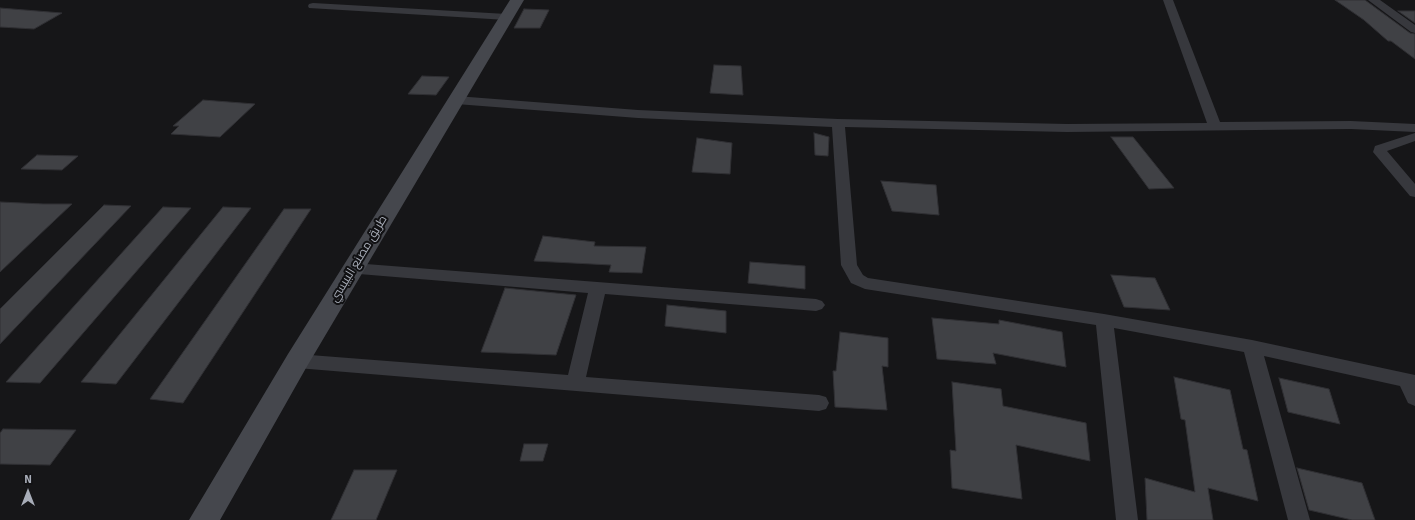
<!DOCTYPE html>
<html>
<head>
<meta charset="utf-8">
<style>
	body { margin:0 }
	#map { position:relative; width:1415px; height:520px; overflow:hidden; background:#161618; font-family:Signika,sans-serif }
	canvas { display:block }
	.north { position:absolute; left:8px; top:472px; width:40px; height:40px; -webkit-text-stroke:3px #111113; paint-order:stroke; rotate:0deg; font-size:11px; font-weight:700; line-height:16px; text-align:center; color:#a8adb8 }
	.north::after { content:''; display:block; margin:auto; width:14px; height:18px; background:#a8adb8; clip-path:polygon(50% 0,100% 100%,50% 72%,0 100%) }
</style>
</head>
<body>
<div id="map">
<canvas width="1415" height="520"></canvas>
<div class="north">N</div>
</div>
<script>
const context = document.querySelector('canvas').getContext('2d');
context.lineJoin = 'round';
function paint(path, color) { context.fillStyle = color; context.fill(path, 'evenodd'); }
const poly = rows => new Path2D(rows.map(r => 'M' + r).join(''));
function stroke(path, color, width, dash) { context.strokeStyle = color; context.lineWidth = width; context.lineCap = dash ? 'butt' : 'round'; context.setLineDash(dash || []); context.stroke(path); }
function drawText(font, color, halo, rows, align = 'center') {
  context.font = font + ' Signika,Cairo,sans-serif'; context.lineWidth = 4; context.setLineDash([]); context.textBaseline = 'middle'; context.strokeStyle = halo; context.fillStyle = color; for (const [text, x, y, turn = 0] of rows) {
    context.save(); context.translate(x, y); context.rotate((+turn || 0) * Math.PI / 180); context.textAlign = isNaN(turn) ? turn : align; if (halo) context.strokeText(text, 0, 0); context.fillText(text, 0, 0); context.restore();
  }
}
const building = poly([
	[1335,0,1365,0,1410,33,1415,34,1415,59,1391,41,1388,41,1364,20,1335,0],
	[0,8,62,13,34,29,0,27,0,8],
	[524,9,549,10,540,28,514,28,524,9],
	[1398,11,1415,11,1415,23,1398,11],
	[714,65,741,66,743,95,710,93,714,65],
	[422,76,449,77,436,95,408,94,422,76],
	[203,100,255,104,220,137,171,134,179,126,173,126,203,100],
	[814,133,829,137,828,156,815,155,814,133],
	[1111,137,1133,137,1174,188,1149,189,1111,137],
	[697,138,732,143,730,174,692,172,697,138],
	[37,155,78,156,62,170,21,169,37,155],
	[881,181,936,185,939,215,892,211,881,181],
	[0,202,44,204,72,204,0,272,0,202],
	[104,205,131,206,0,344,0,309,104,205],
	[163,207,191,208,40,383,6,382,163,207],
	[223,207,251,208,116,384,81,382,223,207],
	[284,209,311,209,183,403,150,399,284,209],
	[543,236,595,242,594,246,646,247,642,273,609,272,611,265,534,261,543,236],
	[750,262,805,266,805,289,748,283,750,262],
	[1111,275,1155,278,1170,310,1124,307,1111,275],
	[505,288,576,295,556,355,481,352,505,288],
	[667,305,726,311,726,333,665,326,667,305],
	[932,318,999,324,999,320,1062,332,1066,367,993,353,996,364,937,359,932,318],
	[840,332,888,338,888,367,882,366,887,410,835,407,833,371,836,371,840,332],
	[1174,377,1230,390,1243,449,1247,450,1258,501,1208,488,1213,520,1147,520,1145,478,1195,492,1185,420,1181,419,1174,377],
	[1279,378,1329,389,1340,424,1288,412,1279,378],
	[952,382,1001,389,1003,406,1086,423,1090,461,1016,445,1022,499,952,488,950,450,956,451,952,382],
	[3,429,76,430,50,465,0,464,0,433,3,429],
	[524,444,548,444,543,461,520,461,524,444],
	[1297,468,1362,483,1375,520,1352,520,1309,510,1297,468],
	[354,470,397,470,376,520,331,520,354,470]
]);
paint(building, '#404145');
stroke(building, '#303034', 1);
paint(poly([
	[1163,0,1173,0,1220,122,1351,121,1415,124,1415,132,1351,129,1067,132,845,127,857,265,863,275,868,278,1104,314,1252,340,1415,375,1415,406,1408,403,1400,386,1264,356,1310,520,1288,520,1244,352,1114,328,1138,520,1116,520,1096,325,865,289,851,283,841,265,832,127,638,118,456,104,450,100,456,96,638,110,838,119,1067,124,1207,123,1163,0],
	[1368,0,1380,0,1415,25,1415,33,1411,32,1368,0],
	[313,3,507,14,512,17,507,20,309,8,308,6,309,4,313,3],
	[1415,133,1415,141,1387,151,1415,184,1415,197,1410,196,1373,152,1375,146,1415,133],
	[353,263,816,299,822,301,825,305,822,309,816,311,605,294,586,377,819,395,826,397,829,403,826,409,819,411,297,368,291,366,288,361,291,356,297,354,568,375,588,293,347,273,345,269,347,265,353,263]
]), '#37383d');
paint(poly([
	[510,0,524,0,306,368,220,520,189,520,288,354,510,0]
]), '#45474d');
drawText('12px', '#a8adb8', '#111113', [
	["طريق مصنع البيبسي",359,259,-59]
]);
</script>
</body>
</html>
